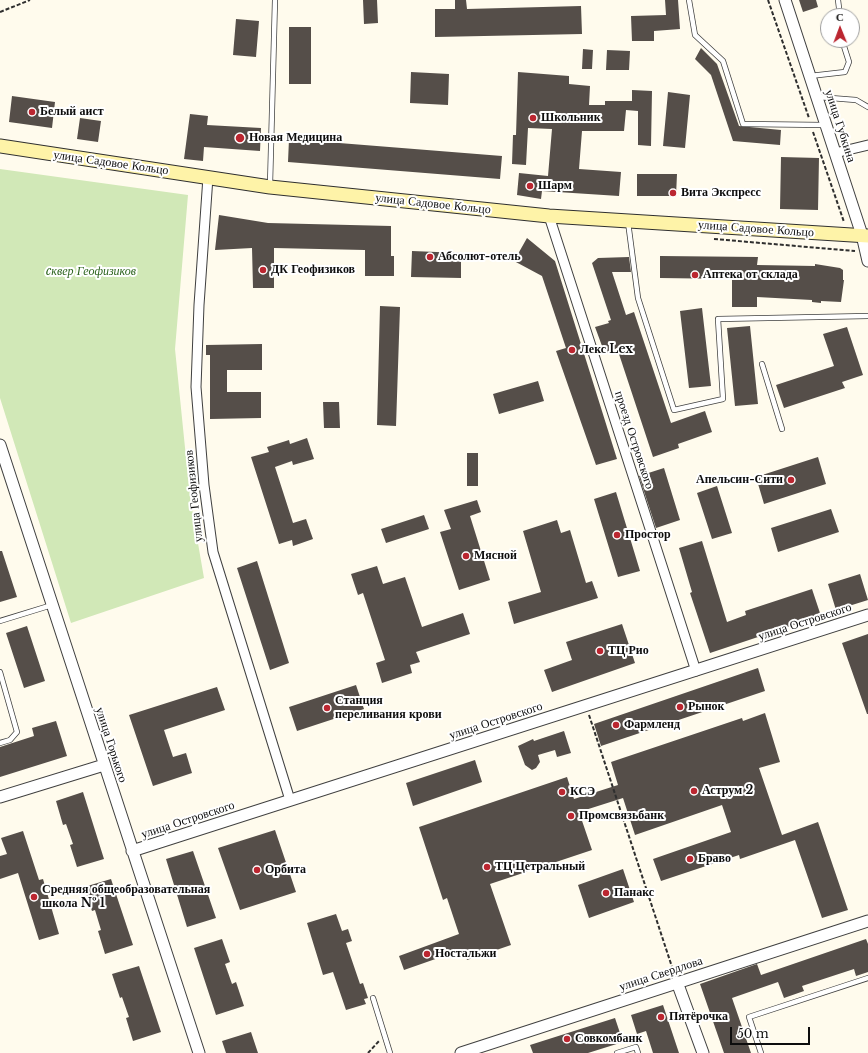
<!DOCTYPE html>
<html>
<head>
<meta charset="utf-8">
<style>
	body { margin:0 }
	#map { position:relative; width:868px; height:1053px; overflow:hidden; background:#fffbed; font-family:"Libre Baskerville",serif }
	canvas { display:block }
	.north { position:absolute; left:820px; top:8px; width:40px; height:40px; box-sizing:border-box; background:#fff; border:1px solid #9e9e9e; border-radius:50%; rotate:359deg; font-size:11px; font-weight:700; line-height:16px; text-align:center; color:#0d0d0d }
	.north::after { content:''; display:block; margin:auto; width:14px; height:18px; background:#bb2630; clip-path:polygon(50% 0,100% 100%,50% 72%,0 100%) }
	.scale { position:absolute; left:730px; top:1027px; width:80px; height:18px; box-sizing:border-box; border:2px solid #0d0d0d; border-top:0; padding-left:5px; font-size:12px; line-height:14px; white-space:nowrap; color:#0d0d0d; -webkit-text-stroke:3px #fff; paint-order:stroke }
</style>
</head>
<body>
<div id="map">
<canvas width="868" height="1053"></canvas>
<div class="north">С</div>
<div class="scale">50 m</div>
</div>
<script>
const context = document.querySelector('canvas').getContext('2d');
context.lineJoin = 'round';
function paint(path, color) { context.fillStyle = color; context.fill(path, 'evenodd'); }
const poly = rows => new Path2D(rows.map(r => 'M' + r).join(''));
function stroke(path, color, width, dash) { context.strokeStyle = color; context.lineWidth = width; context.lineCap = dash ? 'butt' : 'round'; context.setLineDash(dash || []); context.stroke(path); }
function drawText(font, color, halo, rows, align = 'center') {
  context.font = font + ' "Libre Baskerville",serif'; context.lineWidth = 4; context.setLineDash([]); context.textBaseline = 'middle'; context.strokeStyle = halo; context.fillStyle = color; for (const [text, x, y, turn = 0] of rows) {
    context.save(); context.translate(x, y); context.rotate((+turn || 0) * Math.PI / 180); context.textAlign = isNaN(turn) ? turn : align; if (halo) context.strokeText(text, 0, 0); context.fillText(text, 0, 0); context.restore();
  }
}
paint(poly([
	[0,169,188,195,175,349,190,497,204,578,71,623,0,398]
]), '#d1e8b7');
paint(poly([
	[363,0,377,0,378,23,364,24],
	[455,0,466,0,467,9,581,6,582,34,435,37,435,9,455,9],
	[665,0,678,0,680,29,654,31,654,41,632,41,631,16,666,15],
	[799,0,816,0,818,7,803,12],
	[236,19,259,21,256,57,233,55],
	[289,27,311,27,311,84,289,84],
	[701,48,717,64,739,126,781,130,780,145,733,141,711,75,695,59],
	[583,49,593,50,592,69,582,69],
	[607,50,630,51,629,70,606,70],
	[411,72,449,74,448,105,410,103],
	[518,72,569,76,569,84,590,86,589,105,605,105,605,101,632,101,632,90,652,91,651,146,638,145,638,111,626,110,624,131,582,131,579,169,621,172,619,196,542,191,541,199,517,195,519,173,548,176,552,129,528,128,526,165,512,164,513,135,516,135],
	[668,92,690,95,685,148,663,146],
	[12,96,55,102,52,128,9,122],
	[190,114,208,116,207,125,261,128,260,151,204,147,203,161,184,159],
	[80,118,101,121,98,142,77,139],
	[289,139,502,156,500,179,288,162],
	[781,157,819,158,818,210,780,209],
	[637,174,677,174,676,196,637,196],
	[219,215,268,223,391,226,391,256,394,256,394,276,365,276,365,250,274,248,274,288,253,288,252,248,215,250],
	[527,238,555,261,617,459,596,465,556,351,566,348,542,276,514,261],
	[412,251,461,253,461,278,411,277],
	[660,256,758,257,757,265,815,266,815,264,840,268,843,270,843,280,844,280,841,302,821,301,821,303,812,302,812,300,757,297,757,307,732,307,732,279,660,278],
	[629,257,631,272,612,272,626,315,634,312,671,423,705,411,712,432,678,444,679,448,653,457,617,348,605,354,595,327,609,323,608,321,611,320,592,263,598,258],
	[380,306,400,307,396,426,377,425],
	[702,308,711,386,689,388,680,311],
	[750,326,758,404,735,406,727,328],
	[847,327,863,375,842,382,845,388,784,408,776,385,834,366,823,334],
	[262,344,262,370,227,370,227,392,261,392,261,418,210,419,210,355,206,355,206,345],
	[538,381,544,401,499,414,493,394],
	[323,402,339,402,340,428,324,428],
	[307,438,314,459,293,465,292,461,275,467,293,523,306,519,313,539,293,546,292,540,279,544,251,457,269,452,267,447,289,440,290,444],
	[467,453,478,453,478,486,467,486],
	[818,457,826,484,764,504,756,477],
	[664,468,680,520,656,528,639,476],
	[717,486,732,533,712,539,697,493],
	[616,492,640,571,618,577,594,499],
	[477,500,481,512,470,516,490,580,459,590,440,532,451,529,444,510],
	[831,509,839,532,778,552,771,528],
	[424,515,429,529,386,543,381,529],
	[557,520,561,533,570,530,586,583,592,581,598,598,514,624,508,602,541,592,523,531],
	[702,541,727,622,746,615,745,611,812,589,821,616,710,653,690,593,692,592,679,548],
	[0,551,2,551,17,597,0,602],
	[257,561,289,663,270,670,237,568],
	[377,566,383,584,405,577,422,627,463,613,470,634,416,652,420,662,410,665,412,673,382,683,376,663,385,660,363,593,358,595,351,574],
	[860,574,868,600,836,610,828,584],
	[622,624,635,663,552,692,544,670,572,660,566,642],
	[27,626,45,681,24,688,6,633],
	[868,634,868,714,867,714,842,643],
	[758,668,765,691,601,746,594,724],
	[356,685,364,709,297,731,289,707],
	[217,687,225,710,164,730,173,757,186,753,192,773,153,786,129,715],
	[765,713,780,762,759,768,782,835,818,822,848,910,822,918,795,840,740,859,739,855,661,881,653,859,731,832,722,805,635,835,623,798,579,812,592,850,490,884,511,945,467,960,464,949,404,970,399,956,459,934,447,898,443,900,419,827,567,777,574,799,618,785,611,762,742,718,743,721],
	[56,721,67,756,0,777,0,747,34,736,32,728],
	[564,731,571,753,557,757,555,750,538,755,540,762,536,768,532,770,525,765,518,746,533,739,534,741],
	[475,760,482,782,413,806,406,783],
	[83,792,104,859,77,867,70,845,73,844,66,824,63,825,56,801],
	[275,830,296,892,240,910,218,848],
	[23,831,39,880,43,879,59,934,39,940,18,873,0,879,0,856,7,854,1,838],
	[193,851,216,918,187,927,166,859],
	[623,869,634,902,589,918,578,885],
	[111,879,133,945,105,954,98,931,101,930,95,910,92,911,84,887],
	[336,914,342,931,348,929,352,941,346,943,360,984,363,983,368,998,364,999,366,1004,346,1010,333,972,323,975,307,923],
	[222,939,230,962,225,964,232,984,236,982,244,1006,216,1015,194,948],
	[866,939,868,944,868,972,856,976,854,969,802,986,804,991,784,998,778,982,732,998,751,1053,724,1053,700,984,757,964,761,975],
	[139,966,161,1032,133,1041,126,1018,129,1017,122,997,120,998,112,974],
	[663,1005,679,1053,653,1053,646,1031,637,1034,631,1015],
	[615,1018,623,1042,588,1053,533,1053,530,1045],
	[251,1032,258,1053,226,1053,222,1041]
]), '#554e49');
const service = poly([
	[689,0,695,35,723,61,743,124,825,125],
	[838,0,840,16],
	[810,76,845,72,849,62,842,40],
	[818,97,856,100,868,107],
	[270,185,275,0],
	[628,222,638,298,674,410,723,399,718,319,868,316],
	[762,364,782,429],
	[0,621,52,605],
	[0,672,17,732,10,740,0,743],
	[373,998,390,1053],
	[617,1053,636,1047,638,1053],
	[761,1053,749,1017,868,978]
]);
const minor = poly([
	[835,153,868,145],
	[208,177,199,305,196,387,204,485,213,552,290,800],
	[549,216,696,671]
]);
const tertiary = poly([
	[785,0,862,235,868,261],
	[0,445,199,1053],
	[0,797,104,765],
	[132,851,868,615],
	[677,982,703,1053],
	[461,1053,868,921]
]);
const secondary = poly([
	[0,146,270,187,549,216,868,236]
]);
stroke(service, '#404040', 6);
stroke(minor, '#404040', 11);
stroke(tertiary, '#404040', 13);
stroke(secondary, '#2f2f2f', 15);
stroke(poly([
	[768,0,809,118],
	[0,12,30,0],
	[813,132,844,222],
	[714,239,855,251],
	[589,715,674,973],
	[368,1053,379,1041]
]), '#2f2f2f', 2, [4, 2]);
stroke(service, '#fff', 4.5);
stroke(minor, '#fff', 9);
stroke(tertiary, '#fff', 11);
stroke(secondary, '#fef3a8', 13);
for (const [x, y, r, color] of [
	[32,112,4,"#bb2630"],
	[533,118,4,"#bb2630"],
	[240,138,5,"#bb2630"],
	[530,186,4,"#bb2630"],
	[673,193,4,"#bb2630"],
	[430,257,4,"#bb2630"],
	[263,270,4,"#bb2630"],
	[695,275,4,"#bb2630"],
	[572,350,4,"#bb2630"],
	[791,480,4,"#bb2630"],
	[617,535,4,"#bb2630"],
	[466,556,4,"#bb2630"],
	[600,651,4,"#bb2630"],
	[680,707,4,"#bb2630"],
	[327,708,4,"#bb2630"],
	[616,725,4,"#bb2630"],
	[694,791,4,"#bb2630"],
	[562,792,4,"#bb2630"],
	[571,816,4,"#bb2630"],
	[690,859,4,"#bb2630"],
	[487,867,4,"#bb2630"],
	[257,870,4,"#bb2630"],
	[606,893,4,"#bb2630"],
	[34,897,4,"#bb2630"],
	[427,954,4,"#bb2630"],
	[661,1017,4,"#bb2630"],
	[567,1039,4,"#bb2630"]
]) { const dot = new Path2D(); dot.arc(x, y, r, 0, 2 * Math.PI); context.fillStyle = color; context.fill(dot); stroke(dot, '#fff', 1.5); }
drawText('bold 12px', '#0d0d0d', '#fff', [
	["Белый аист",40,112],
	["Школьник",541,118],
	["Новая Медицина",249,138],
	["Шарм",538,186],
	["Вита Экспресс",681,193],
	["Абсолют-отель",438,257],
	["ДК Геофизиков",271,270],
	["Аптека от склада",703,275],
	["Лекс Lex",580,350],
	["Апельсин-Сити",783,480,"right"],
	["Простор",625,535],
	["Мясной",474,556],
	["ТЦ Рио",608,651],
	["Станция",335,701],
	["переливания крови",335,715],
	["Рынок",688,707],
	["Фармленд",624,725],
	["Аструм 2",702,791],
	["КСЭ",570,792],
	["Промсвязьбанк",579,816],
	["Браво",698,859],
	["ТЦ Цетральный",495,867],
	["Орбита",265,870],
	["Средняя общеобразовательная",42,890],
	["школа № 1",42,904],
	["Панакс",614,893],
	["Ностальжи",435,954],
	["Пятёрочка",669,1017],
	["Совкомбанк",575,1039]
], 'left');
drawText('12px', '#0d0d0d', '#fff', [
	["улица Губкина",840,126,72],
	["улица Садовое Кольцо",111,163,8],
	["улица Садовое Кольцо",433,204,6],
	["улица Садовое Кольцо",756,229,4],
	["проезд Островского",634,440,72],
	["улица Геофизиков",194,496,-96],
	["улица Островского",805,622,-18],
	["улица Островского",496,721,-18],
	["улица Горького",111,745,72],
	["улица Островского",188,820,-18],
	["улица Свердлова",661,974,-18]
]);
drawText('italic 12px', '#2d641e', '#fff', [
	["cквер Геофизиков",91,272]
]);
</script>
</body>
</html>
